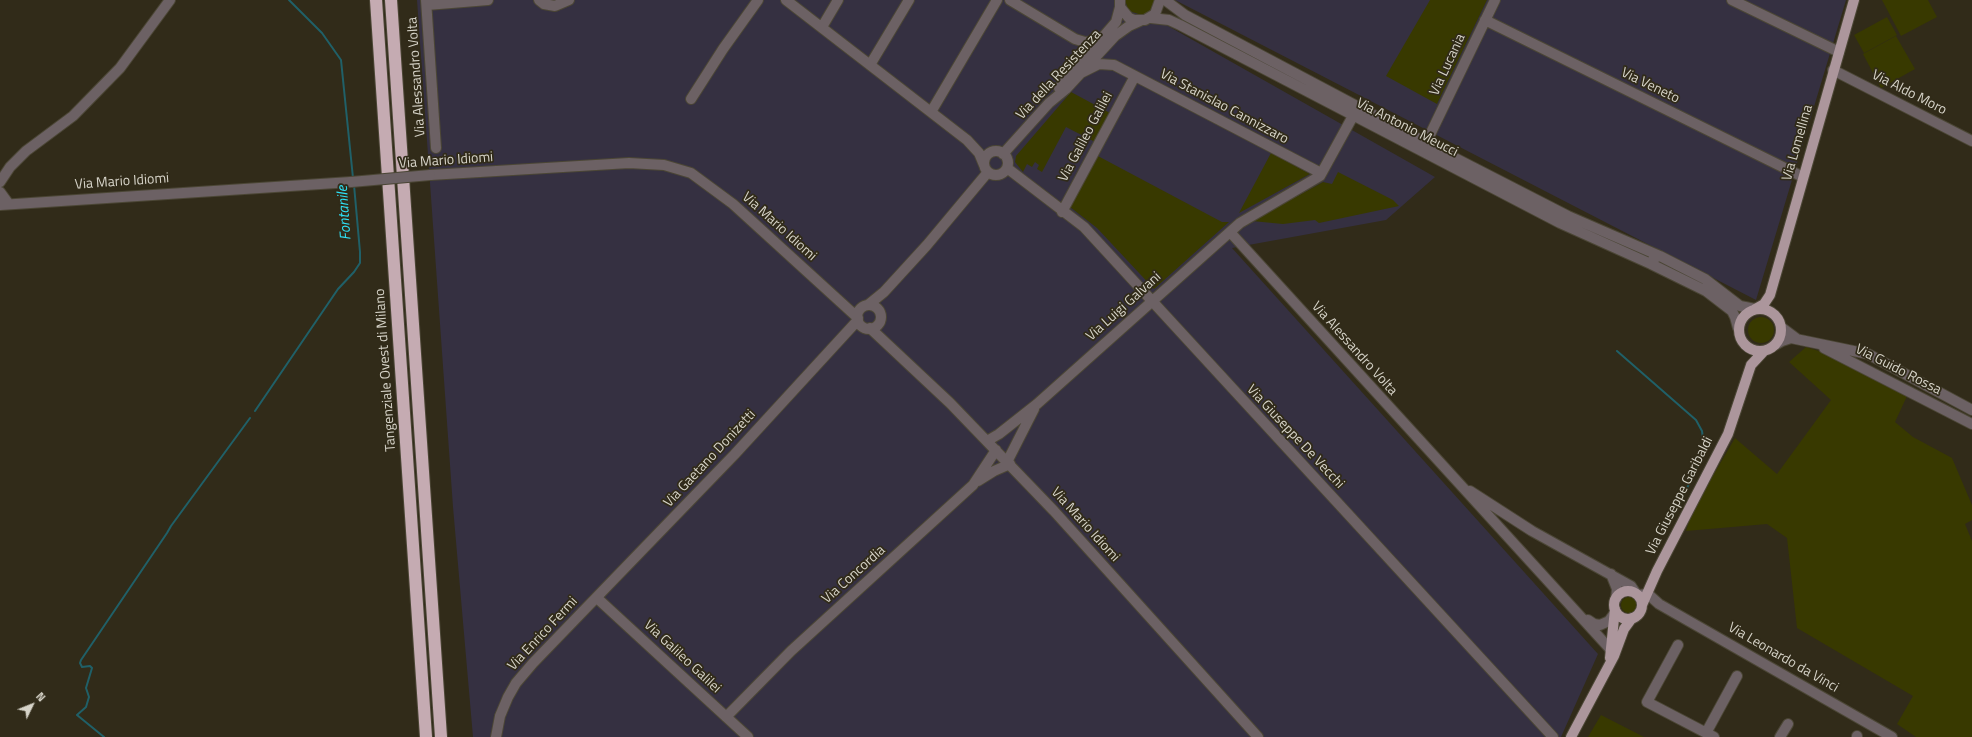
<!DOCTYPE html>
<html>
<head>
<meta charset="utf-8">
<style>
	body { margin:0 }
	#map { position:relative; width:1972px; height:737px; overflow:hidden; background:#312b19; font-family:"Titillium Web",sans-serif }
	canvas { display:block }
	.north { position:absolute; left:12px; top:685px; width:40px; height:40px; -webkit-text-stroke:3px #312b19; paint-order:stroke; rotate:47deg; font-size:11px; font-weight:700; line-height:16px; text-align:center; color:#d6d3c8 }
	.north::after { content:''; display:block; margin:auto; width:14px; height:18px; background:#d6d3c8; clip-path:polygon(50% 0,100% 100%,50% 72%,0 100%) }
</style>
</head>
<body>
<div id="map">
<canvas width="1972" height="737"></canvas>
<div class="north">N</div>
</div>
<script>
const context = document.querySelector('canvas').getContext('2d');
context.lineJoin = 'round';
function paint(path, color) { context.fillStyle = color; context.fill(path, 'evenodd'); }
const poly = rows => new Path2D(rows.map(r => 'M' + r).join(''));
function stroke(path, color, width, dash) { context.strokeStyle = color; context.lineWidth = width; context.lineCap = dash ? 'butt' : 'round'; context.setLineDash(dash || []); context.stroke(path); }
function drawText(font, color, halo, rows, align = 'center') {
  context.font = font + ' "Titillium Web",sans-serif'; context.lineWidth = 3.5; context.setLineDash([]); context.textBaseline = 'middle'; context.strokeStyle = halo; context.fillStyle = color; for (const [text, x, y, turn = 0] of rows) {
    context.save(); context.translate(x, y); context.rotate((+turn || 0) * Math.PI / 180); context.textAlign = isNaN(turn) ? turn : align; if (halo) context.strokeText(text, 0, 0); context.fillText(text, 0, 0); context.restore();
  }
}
paint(poly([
	[417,0,1122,0,1435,177,1386,220,1232,248,1598,654,1561,737,473,737,453,507],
	[1175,0,1846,0,1756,300]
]), '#353041');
paint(poly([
	[1125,0,1155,0,1151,11,1142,15,1132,12,1128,9],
	[1430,0,1487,0,1437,104,1386,76],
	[1882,0,1928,0,1937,17,1901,36],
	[1887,17,1897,35,1864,53,1854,35],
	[1896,36,1915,69,1881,88,1863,54],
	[1071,92,1110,113,1095,142,1066,127,1042,172,1037,169,1039,165,1035,162,1032,167,1027,164,1023,172,1015,162,1016,156],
	[1271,153,1310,174,1239,213],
	[1096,155,1222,222,1229,222,1154,289,1097,228,1070,207],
	[1338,172,1393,200,1399,206,1319,223,1315,220,1283,224,1252,221,1323,182,1332,184],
	'1748 330a13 13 0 1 1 26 0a13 13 0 1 1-26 0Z',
	[1806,347,1822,352,1908,394,1895,422,1913,437,1952,458,1972,505,1972,520,1965,524,1972,541,1972,737,1916,737,1897,724,1913,696,1797,628,1787,538,1767,524,1686,531,1690,518,1711,479,1735,438,1777,474,1831,400,1789,362],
	'1621 605a8 8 0 1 1 16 0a8 8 0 1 1-16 0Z',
	[1601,715,1644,737,1588,737]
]), '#383900');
stroke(poly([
	[289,0,322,33,341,60,353,178],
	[1617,351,1696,420,1702,431,1704,446,1701,458,1680,503],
	[255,411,338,289,354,272,360,263,360,252,354,185],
	[104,737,77,715,86,707,89,697,86,688,92,668,90,666,82,667,80,663,81,660,167,533,171,526,250,418]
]), '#206068', 2);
const minor = poly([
	[426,0,436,148],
	[539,0,544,4,555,6,569,0],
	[786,0,967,140,979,153,984,165],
	[1010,0,1075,39,1085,42,1100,41],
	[1165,0,1185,15,1449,155,1568,216,1660,256],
	[1732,0,1839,52],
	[427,5,488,0],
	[1120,7,1129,18,1134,20,1145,20,1155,14,1160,0],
	[1151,18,1169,20,1180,25,1560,223,1651,264],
	[1485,20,1803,177],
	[822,27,838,0],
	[870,65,909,0],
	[1833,70,1972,141],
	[1081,73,1099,64,1114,65,1321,173],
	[1059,88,1116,22,1120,7,1120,0],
	[691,99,723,49,758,0],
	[931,112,997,0],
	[1426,143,1495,0],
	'984 163a12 12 0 1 1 24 0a12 12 0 1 1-24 0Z',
	[1003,154,1049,103,1066,89,1115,36,1129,26,1140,21],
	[1007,168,1084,227,1553,737],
	[430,175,629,163,664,165,691,173,733,204,858,318],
	[0,182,10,167,26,151,73,116,120,68,170,0],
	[0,192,8,203],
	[0,205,351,182],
	[1062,212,1135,76],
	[1230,232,1611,650],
	[868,305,884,292,927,245,988,172],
	'857 317a12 12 0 1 1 24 0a12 12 0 1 1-24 0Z',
	[1781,327,1797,339],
	[870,328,950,403,1054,511,1258,737],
	[1738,328,1735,317,1732,311,1706,291,1651,264,1654,258,1660,256,1705,279,1740,306,1755,309],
	[1775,345,1782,341,1791,338,1868,354,1972,410],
	[1824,348,1972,424],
	[987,441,999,434,1037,404,1240,223,1320,176,1353,116],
	[1007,462,1034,409],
	[978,481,994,471,1010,464],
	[1470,491,1532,531,1631,586,1635,592],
	[1611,574,1617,589,1616,599],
	[1638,595,1648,594,1659,604,1892,737],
	[597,598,748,737],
	[1588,620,1594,624,1600,625,1609,621,1614,614],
	[1678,645,1647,702,1714,737],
	[726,717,791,651,973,485,996,450],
	[1706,733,1737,676],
	[496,737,500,716,508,697,516,683,533,663,734,455,858,320],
	[1780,737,1788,724],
	[1857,737,1857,736]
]);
const major = poly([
	'1739 330a21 21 0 1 1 42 0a21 21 0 1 1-42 0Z',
	[1755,309,1764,304,1770,295,1854,0],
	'1614 605a14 14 0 1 1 28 0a14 14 0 1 1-28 0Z',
	[1642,605,1657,571,1728,434,1751,365,1764,351],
	[1610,658,1615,609],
	[1571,737,1614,656,1624,629,1632,618]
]);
const highway = poly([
	[376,0,426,737],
	[391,0,441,737]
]);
stroke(minor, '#4b4635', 12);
stroke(major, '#4b4635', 12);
stroke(highway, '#4b4635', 14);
stroke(minor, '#6c6164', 10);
stroke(major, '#ac969c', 10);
stroke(highway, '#c5abb2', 12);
const minorBridge = poly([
	[351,182,430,175]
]);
stroke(minorBridge, '#4b4635', 12, []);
stroke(minorBridge, '#6c6164', 10);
drawText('14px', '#d6d3c8', '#312b19', [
	["Via Lucania",1448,65,-65],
	["Via della Resistenza",1059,75,-47],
	["Via Alessandro Volta",417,77,-94],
	["Via Veneto",1650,86,26],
	["Via Aldo Moro",1909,93,27],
	["Via Stanislao Cannizzaro",1224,107,28],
	["Via Antonio Meucci",1407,128,27],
	["Via Galileo Galilei",1086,137,-62],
	["Via Lomellina",1798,143,-74],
	["Via Mario Idiomi",446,161,-4],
	["Via Mario Idiomi",122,182,-4],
	["Via Mario Idiomi",779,227,42],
	["Via Luigi Galvani",1124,307,-42],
	["Via Alessandro Volta",1354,349,48],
	["Tangenziale Ovest di Milano",386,370,-94],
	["Via Guido Rossa",1898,370,27],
	["Via Giuseppe De Vecchi",1295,437,47],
	["Via Gaetano Donizetti",710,459,-47],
	["Via Giuseppe Garibaldi",1680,496,-63],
	["Via Mario Idiomi",1085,525,48],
	["Via Concordia",854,575,-42],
	["Via Enrico Fermi",543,634,-47],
	["Via Galileo Galilei",682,657,43],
	["Via Leonardo da Vinci",1783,658,30]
]);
drawText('italic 15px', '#2ee3f8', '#312b19', [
	["Fontanile",345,213,-94]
]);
</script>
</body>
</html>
